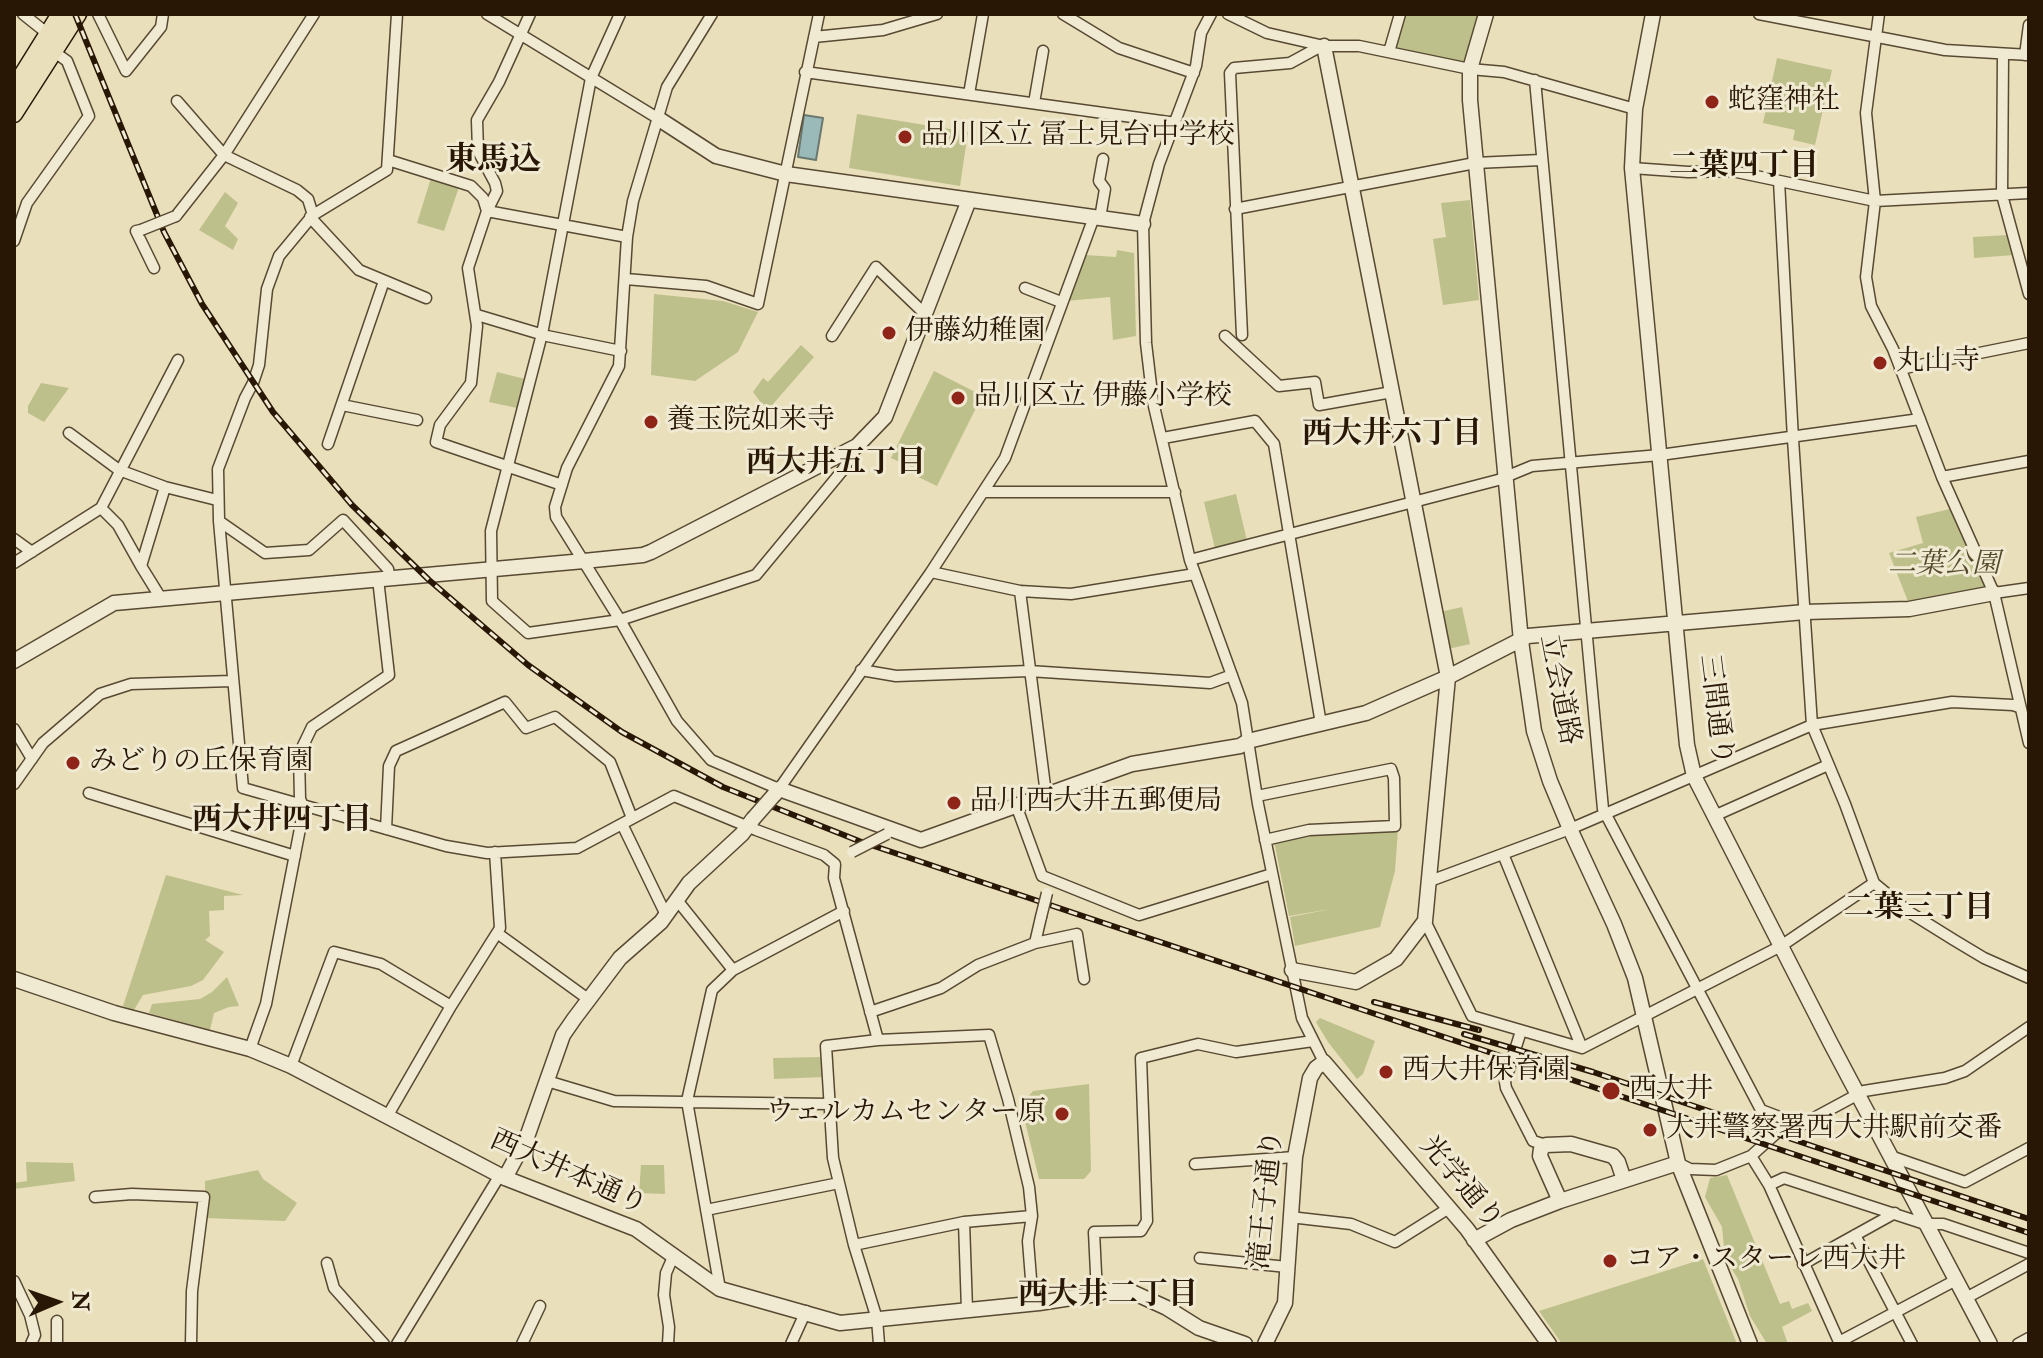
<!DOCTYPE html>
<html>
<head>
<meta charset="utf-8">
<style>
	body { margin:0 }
	#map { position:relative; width:2043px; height:1358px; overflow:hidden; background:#e9dfbb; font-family:"IM FELL Double Pica",serif }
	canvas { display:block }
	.frame { position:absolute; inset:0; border:16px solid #281704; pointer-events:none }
	.north { position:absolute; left:16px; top:1262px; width:80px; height:80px; -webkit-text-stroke:6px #f1ead3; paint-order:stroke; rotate:88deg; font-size:22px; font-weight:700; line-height:32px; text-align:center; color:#281704 }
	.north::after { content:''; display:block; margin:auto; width:28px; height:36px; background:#281704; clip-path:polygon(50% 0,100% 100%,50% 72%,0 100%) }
</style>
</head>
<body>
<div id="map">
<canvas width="2043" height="1358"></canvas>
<div class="frame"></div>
<div class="north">N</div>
</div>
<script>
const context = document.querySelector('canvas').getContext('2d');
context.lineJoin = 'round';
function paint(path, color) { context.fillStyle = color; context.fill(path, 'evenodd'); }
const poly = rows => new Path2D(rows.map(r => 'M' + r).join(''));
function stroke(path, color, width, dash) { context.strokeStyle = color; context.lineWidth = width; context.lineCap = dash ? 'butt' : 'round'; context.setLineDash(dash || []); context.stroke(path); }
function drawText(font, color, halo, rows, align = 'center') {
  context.font = font + ' "IM FELL Double Pica","Noto Serif JP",serif'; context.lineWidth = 6; context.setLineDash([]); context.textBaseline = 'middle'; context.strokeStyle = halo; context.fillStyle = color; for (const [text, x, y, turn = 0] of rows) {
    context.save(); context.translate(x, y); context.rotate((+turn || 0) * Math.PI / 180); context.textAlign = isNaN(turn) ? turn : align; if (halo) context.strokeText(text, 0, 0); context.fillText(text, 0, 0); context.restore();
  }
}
paint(poly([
	[1406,14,1478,14,1464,62,1396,48],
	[1777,58,1832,70,1815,145,1793,140,1795,130,1763,123],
	[857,114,968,132,960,186,849,168],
	[431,178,459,187,444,231,417,223],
	[225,192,238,203,225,226,238,239,233,250,199,230],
	[1470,200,1479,300,1443,305,1433,239,1446,237,1441,203],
	[2008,235,2014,255,1974,258,1973,237],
	[1117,250,1134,253,1136,336,1113,340,1110,297,1066,301,1085,255,1116,257],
	[654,294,723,301,758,312,738,352,695,381,651,375],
	[801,345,814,357,767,411,753,392,763,378,768,382],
	[934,371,977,393,973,405,976,408,937,486,916,476,916,469,891,458],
	[497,372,525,379,517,408,489,402],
	[41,383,69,388,44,422,28,413,28,406],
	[1236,494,1247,541,1215,549,1204,502],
	[1954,508,1989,588,1909,604,1889,553,1923,543,1916,517],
	[1462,607,1470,644,1448,649,1440,612],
	[1398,829,1395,871,1380,927,1295,946,1290,917,1331,909,1289,916,1274,841,1321,831],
	[166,875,243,895,224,896,224,910,209,911,210,936,205,940,224,952,203,980,191,986,143,995,134,1010,123,1006],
	[227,977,239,1006,229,1007,214,1013,210,1030,149,1013,152,1004,200,999,212,992],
	[1320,1018,1375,1041,1363,1074,1357,1079,1328,1042,1316,1022],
	[823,1057,824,1077,774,1079,773,1058],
	[1089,1084,1091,1171,1084,1179,1039,1179,1021,1105,1033,1091],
	[26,1162,73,1163,75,1181,14,1189,14,1183,27,1181],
	[641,1165,664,1165,665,1194,639,1193],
	[258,1170,263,1179,297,1203,285,1221,205,1218,205,1181],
	[1727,1175,1780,1304,1789,1301,1792,1309,1808,1303,1812,1311,1782,1327,1788,1344,1767,1344,1750,1316,1738,1279,1725,1258,1722,1227,1705,1197,1710,1178],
	[1703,1259,1737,1344,1562,1344,1539,1311]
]), '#bec08b');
const water = poly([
	[804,115,823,118,816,160,798,157,804,115]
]);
paint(water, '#9abab9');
stroke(water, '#6c7971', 2);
const minor = poly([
	[23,14,48,34],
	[98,14,126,71,161,27,163,14],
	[397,14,387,170,313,215,279,256,267,289,259,365,253,383,245,398,218,469,219,521,243,788,446,846,487,853,577,848,674,796,756,830,824,855,835,864,834,878,878,1040],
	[487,14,659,119],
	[530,14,499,82,477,120,478,151,495,183,497,191,487,211,468,268,477,326,471,383,440,425,436,442,562,485],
	[620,14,591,78,542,334,491,531,492,601,528,633,620,620,756,575,842,471,856,448],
	[712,14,667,87,633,201,627,237,619,366,567,468,555,507,556,517,620,620,677,721,711,760,779,789,931,572,1005,458,1094,217],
	[1063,14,1119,48,1194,73],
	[1211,14,1201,33,1196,66,1159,164,1143,224,1146,343,1153,402,1190,560,1242,703,1258,804,1302,1018,1324,1062],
	[1228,14,1267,33,1324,46,1359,46,1470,69,1504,72,1635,109],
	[1759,14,1945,50,2029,55],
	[1879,14,1866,113,1875,201,1866,277,1871,306,1893,349,1942,477,1994,593,2029,743],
	[814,37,883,30,937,14],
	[1389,52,1400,14],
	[2003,54,2002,195,2029,294],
	[2025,55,2029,25],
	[805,72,1176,123],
	[1535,80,1603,809,1761,1110,1790,1121],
	[969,94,983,14],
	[177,101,224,155,297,190,308,199,313,215],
	[1034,103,1043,51],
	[388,160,471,186,483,198,487,211,627,237],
	[1632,168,1688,172,1732,171,1875,201,2029,193],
	[1779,181,1793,439,1812,725,1845,804,1874,883,1909,912,1954,940,1984,958,2029,978],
	[1235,209,1475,163,1541,160],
	[176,216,224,155,314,14],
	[310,217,359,270,426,298],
	[1100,218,1105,189,1099,181,1103,159],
	[141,230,136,231,154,268],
	[14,241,27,203,89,116,67,61,53,51],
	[626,279,706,286,758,304,819,14],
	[1025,288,1061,302],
	[477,315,547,336,621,351],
	[1242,335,1230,73,1234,68,1290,63,1323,45],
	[832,336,876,267,925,314],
	[1225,336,1279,386,1315,382,1319,405,1392,392],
	[1900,369,2029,343],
	[342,405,417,420],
	[69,433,119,470,165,487,217,500],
	[1163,438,1255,421,1274,444,1321,724],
	[328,444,384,281],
	[1942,477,2029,461],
	[984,492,1175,492],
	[101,508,118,525,141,566],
	[219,521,265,553,309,550,343,520,388,569,390,578],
	[14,539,32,552],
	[1190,560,1498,480,1532,466,1660,455,1920,419],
	[14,563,101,508,178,360],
	[931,572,1020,591,1071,594,1195,574],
	[1020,591,1046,794],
	[1994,593,2029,588],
	[162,600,141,566,165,487],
	[861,670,896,676,1029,671,1210,683,1232,675],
	[14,729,32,759],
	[14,784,43,743,100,694,131,684,232,681],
	[89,793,295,856],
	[1257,796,1391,769,1394,778,1395,826,1309,830,1265,840],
	[1016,805,1042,876,1139,915,1272,874],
	[1714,816,1828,765],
	[622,824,666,915],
	[386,829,389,766,396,751,505,702,526,728,555,717,610,762,632,818],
	[495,852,500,928,497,933,588,999],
	[1503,854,1582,1048],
	[1430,881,1570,829,1812,725,1952,702,2013,705,2019,707],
	[677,900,733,970],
	[1425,921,1472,1016,1582,1048,1781,946,1874,883],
	[1035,943,1041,917],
	[870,1012,941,988,978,965,1035,943,1077,934,1084,979],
	[1521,1031,1505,1082,1506,1088,1533,1141,1546,1145],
	[250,1049,266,1004,304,808,300,799,299,754,312,727,389,675,378,579],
	[291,1066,334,952,381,964,451,1006],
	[547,1081,614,1101,830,1104],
	[388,1115,451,1006,497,933],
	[1751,1156,1769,1185,1784,1178,1925,1224,1943,1224,2029,1253],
	[1890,1156,1965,1182,2029,1148],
	[1678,1163,1690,1169,1716,1170,1751,1156,1790,1121,1801,1125,1864,1091,1945,1078,1965,1071,2029,1027],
	[1195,1164,1295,1157],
	[1769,1185,1840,1344],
	[95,1197,132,1194,204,1197,192,1291,191,1344],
	[706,1210,839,1183],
	[1290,1217,1351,1224,1395,1242,1449,1208],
	[964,1222,967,1310],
	[1855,1235,1912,1344],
	[854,1245,964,1222,1032,1216],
	[1200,1258,1287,1267],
	[327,1263,334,1288,384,1344],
	[1803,1264,1895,1213],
	[14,1281,30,1315,35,1335,31,1344],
	[720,1289,687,1101,712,990,733,970,844,911],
	[1097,1294,1094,1232,1141,1231,1147,1221,1141,1058,1198,1044,1236,1052,1313,1041],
	[1966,1298,2029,1264],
	[57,1321,57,1344],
	[1839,1342,1956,1280],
	[397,1344,500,1175],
	[522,1344,540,1306],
	[668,1344,669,1327,664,1295,666,1273,673,1257],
	[791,1344,806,1311],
	[879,1344,877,1319,854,1245,833,1158,826,1046,878,1040,989,1035,1008,1099,1029,1187,1032,1216,1028,1241,1033,1304],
	[2018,1344,2029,1338]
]);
const tertiary = poly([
	[1486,14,1470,69,1470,100,1521,641,1534,731,1550,781,1570,829,1614,924,1635,978,1678,1163,1750,1344],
	[1653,14,1635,109,1632,168,1687,745,1694,776,1830,1042,1990,1344],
	[659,119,716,156,786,174,1143,224],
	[14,661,114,603,584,561,643,555,651,552,857,446,885,417,969,200],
	[774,795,779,789,921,840,1132,764,1240,746,1248,741,1366,713,1448,677,1528,636,1805,612,1909,609,1994,593],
	[1292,970,1356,982,1396,959,1425,921,1448,677,1324,46],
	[14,979,114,1013,250,1049,291,1066,505,1178,636,1229,720,1289,840,1323,1039,1303,1097,1294,1104,1291,1132,1292,1167,1308,1199,1328,1245,1344],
	[505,1178,527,1137,563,1035,574,1019,620,958,661,922,689,883,742,834,753,819],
	[1560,1201,1540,1156,1541,1149,1546,1145,1571,1144,1613,1156,1618,1162,1624,1180],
	[1474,1240,1511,1220,1560,1201,1678,1163],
	[1265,1344,1285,1303,1295,1157,1310,1078,1316,1068,1324,1062,1467,1229,1549,1344]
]);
const primary = poly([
	[14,88,60,14],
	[14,114,78,14]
]);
stroke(minor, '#584932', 13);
stroke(tertiary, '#584932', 17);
stroke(primary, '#281704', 19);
stroke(minor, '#f1ead3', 10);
stroke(tertiary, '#f1ead3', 14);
stroke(primary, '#e9dfbb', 16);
const rail = poly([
	[75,14,164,232,202,304,273,412,352,505,429,580,528,665,622,732,723,787,859,841,2029,1233],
	[1374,1002,1479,1030],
	[1464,1034,1593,1072,2029,1219]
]);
stroke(rail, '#281704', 6);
stroke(rail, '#f1ead3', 3, [9]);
const minorBridge = poly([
	[141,230,176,216],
	[852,852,887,834],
	[1041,917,1047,893]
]);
const tertiaryBridge = poly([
	[753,819,774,795]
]);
stroke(minorBridge, '#584932', 13, []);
stroke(tertiaryBridge, '#584932', 17, []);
stroke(minorBridge, '#f1ead3', 10);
stroke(tertiaryBridge, '#f1ead3', 14);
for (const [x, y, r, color] of [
	[1712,102,8,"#8f2418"],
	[905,137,8,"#8f2418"],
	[889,333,8,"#8f2418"],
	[1880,363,8,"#8f2418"],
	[958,398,8,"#8f2418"],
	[651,422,8,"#8f2418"],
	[73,763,8,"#8f2418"],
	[954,803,8,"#8f2418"],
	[1386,1072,8,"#8f2418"],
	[1611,1091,10,"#8f2418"],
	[1062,1114,8,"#8f2418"],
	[1650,1130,8,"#8f2418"],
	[1610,1261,8,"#8f2418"]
]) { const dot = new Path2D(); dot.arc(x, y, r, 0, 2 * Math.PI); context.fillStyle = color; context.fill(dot); stroke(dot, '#f1ead3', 3); }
drawText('28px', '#281704', '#f1ead3', [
	["蛇窪神社",1728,102],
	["品川区立 冨士見台中学校",921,137],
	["伊藤幼稚園",905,333],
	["丸山寺",1896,363],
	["品川区立 伊藤小学校",974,398],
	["養玉院如来寺",667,422],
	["みどりの丘保育園",89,763],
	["品川西大井五郵便局",970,803],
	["西大井保育園",1402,1072],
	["西大井",1629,1091],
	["ウェルカムセンター原",1046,1114,"right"],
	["大井警察署西大井駅前交番",1666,1130],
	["コア・スターレ西大井",1626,1261]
], 'left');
drawText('italic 28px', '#554a2c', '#f1ead3', [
	["二葉公園",1944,566]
]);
drawText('28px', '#281704', '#f1ead3', [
	["立会道路",1558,690,79],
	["三間通り",1714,710,83],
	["西大井本通り",568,1174,24],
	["光学通り",1460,1184,50],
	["滝王子通り",1268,1200,-84]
]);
drawText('bold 30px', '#281704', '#f1ead3', [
	["二葉四丁目",1744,168],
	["西大井六丁目",1392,436],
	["西大井五丁目",836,465],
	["西大井四丁目",282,822],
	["二葉三丁目",1919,910],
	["西大井二丁目",1108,1297]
]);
drawText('bold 32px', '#281704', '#f1ead3', [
	["東馬込",493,162]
]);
</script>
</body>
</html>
